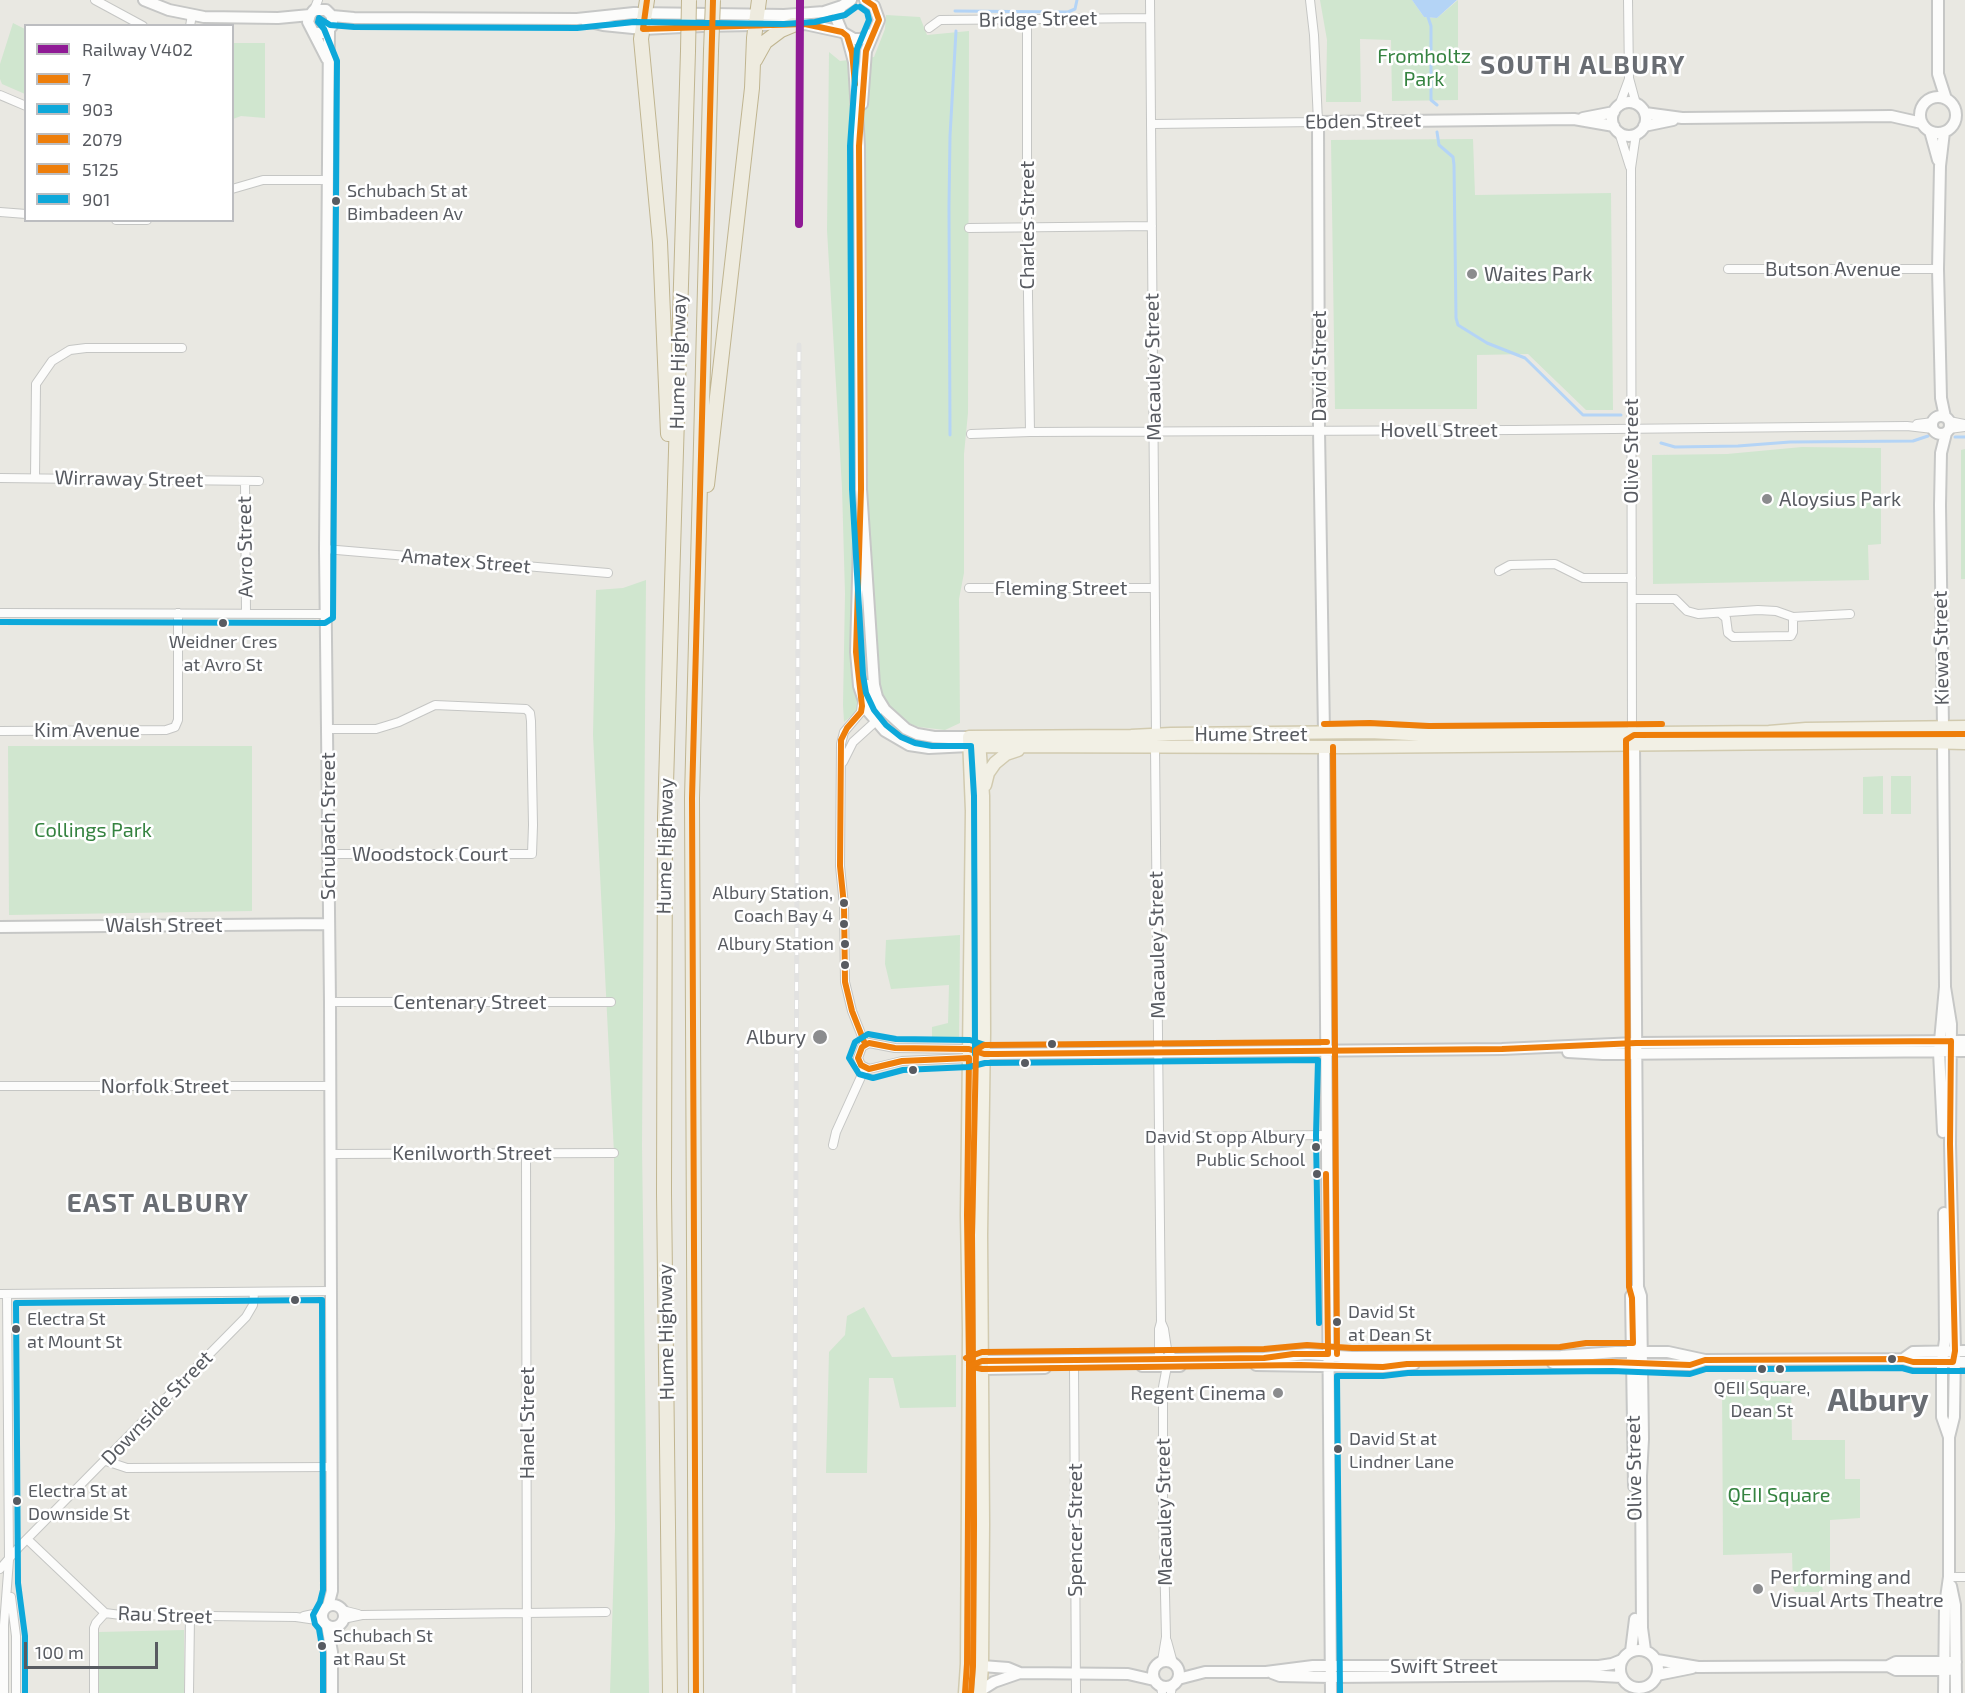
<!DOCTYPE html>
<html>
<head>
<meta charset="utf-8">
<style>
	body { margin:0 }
	#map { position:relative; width:1965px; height:1693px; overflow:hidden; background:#e9e8e2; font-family:"Exo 2",sans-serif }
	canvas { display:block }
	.legend { position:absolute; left:24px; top:24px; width:210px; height:198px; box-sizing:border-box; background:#fff; border:2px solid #bcbdc0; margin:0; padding:8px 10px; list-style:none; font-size:18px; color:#585b61 }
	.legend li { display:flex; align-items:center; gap:12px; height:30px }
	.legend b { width:30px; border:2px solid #bcbdc0 }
	.scale { position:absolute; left:24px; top:1642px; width:134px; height:27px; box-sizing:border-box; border:3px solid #585b61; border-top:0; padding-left:8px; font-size:18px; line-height:21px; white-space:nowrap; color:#585b61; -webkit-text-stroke:4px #fff; paint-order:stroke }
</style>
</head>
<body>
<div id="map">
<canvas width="1965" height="1693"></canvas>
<ul class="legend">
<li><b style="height:8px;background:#8f1a95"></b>Railway V402</li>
<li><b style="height:8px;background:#ee7e0a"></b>7</li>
<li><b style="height:8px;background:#0da8da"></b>903</li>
<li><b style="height:8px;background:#ee7e0a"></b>2079</li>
<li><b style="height:8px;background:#ee7e0a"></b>5125</li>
<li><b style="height:8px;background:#0da8da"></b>901</li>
</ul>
<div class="scale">100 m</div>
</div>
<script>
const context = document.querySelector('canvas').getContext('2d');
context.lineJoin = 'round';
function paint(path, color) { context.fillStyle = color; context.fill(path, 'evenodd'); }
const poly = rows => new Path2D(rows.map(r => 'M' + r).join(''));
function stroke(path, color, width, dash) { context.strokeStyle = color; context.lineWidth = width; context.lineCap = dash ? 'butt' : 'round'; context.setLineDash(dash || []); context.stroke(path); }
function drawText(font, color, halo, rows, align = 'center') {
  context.font = font + ' "Exo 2",sans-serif'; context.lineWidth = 5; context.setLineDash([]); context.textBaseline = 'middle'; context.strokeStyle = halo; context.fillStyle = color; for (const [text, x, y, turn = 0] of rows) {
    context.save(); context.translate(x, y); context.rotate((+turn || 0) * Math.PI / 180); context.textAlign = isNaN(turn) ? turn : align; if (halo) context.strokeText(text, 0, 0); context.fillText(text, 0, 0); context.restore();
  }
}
paint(poly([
	[1320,0,1412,0,1424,17,1437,18,1458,0,1458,100,1392,101,1391,40,1360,39,1361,102,1326,102,1327,40],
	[886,15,920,17,927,35,969,31,968,413,964,454,964,573,959,599,960,723,945,730,919,727,910,724,892,711,881,691,844,722,843,705,845,594,842,488,827,230,829,52,840,61,874,57,885,29],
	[13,23,25,29,25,94,2,84,0,79,0,64],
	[233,43,265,43,265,118,241,116,233,119],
	[1473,139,1475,195,1611,193,1613,410,1586,410,1528,354,1477,355,1477,409,1335,409,1331,140],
	[1802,447,1881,448,1881,544,1868,545,1869,580,1653,584,1652,455,1727,454],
	[1965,449,1965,579,1961,579,1961,450],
	[646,580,642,1145,649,1693,610,1693,615,1528,614,1153,593,735,596,590,623,588],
	[8,746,252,746,252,911,9,915],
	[1883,776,1883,814,1863,814,1863,777],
	[1891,776,1911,776,1911,814,1891,814],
	[960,935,959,1038,932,1039,932,1027,948,1023,949,985,891,989,885,964,886,940],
	[864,1307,892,1357,956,1355,956,1407,900,1408,893,1378,869,1378,867,1473,826,1473,829,1352,845,1335,847,1316],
	[1722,1381,1791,1381,1792,1440,1845,1440,1845,1479,1860,1479,1860,1518,1830,1520,1830,1578,1832,1580,1821,1580,1823,1592,1795,1592,1793,1588,1792,1553,1723,1555],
	[184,1630,184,1693,99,1693,99,1632]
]), '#d0e6cf');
paint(poly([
	[1412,0,1457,0,1437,18,1424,17]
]), '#b4d4f6');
stroke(poly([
	[955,11,1068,12,1075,9,1077,0],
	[1427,14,1431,26,1431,100,1437,105],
	[1437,132,1439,145,1453,157,1454,165,1456,318,1458,325,1487,343,1525,358,1583,415,1621,415],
	[950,435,949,207,950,136,956,31],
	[1955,437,1965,437],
	[1661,443,1675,447,1738,446,1790,442,1913,441,1928,436]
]), '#b4d4f6', 3);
const street = poly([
	[95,0,143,26],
	[1150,0,1156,735],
	[1628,0,1629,78,1636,104],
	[314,10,318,0],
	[1027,19,1027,227,1030,432],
	[190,26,192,15],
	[929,28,940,20,1150,18],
	[0,95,26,106],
	[1619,106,1629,79],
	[1153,124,1318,122,1314,35,1310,0],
	[1619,132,1630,167],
	[232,189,263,180,326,180],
	[0,212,26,214],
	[116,220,147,220],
	[969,228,1152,226],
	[1728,269,1938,269],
	[1949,421,1965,424],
	[1917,424,1933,422],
	[1949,429,1965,427],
	[971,434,1030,432,1514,430,1907,426,1933,429],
	[0,478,259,481],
	[35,478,36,384,52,361,70,350,86,348,182,348],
	[245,481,246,613],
	[325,549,608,573],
	[1499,571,1510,565,1555,564,1583,578,1632,578],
	[969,588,1154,588],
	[1632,599,1675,599,1687,611,1698,614,1758,610,1776,611,1793,617,1850,614],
	[0,613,325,614],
	[1720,613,1726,618,1728,633,1733,637,1791,636,1793,632,1793,617],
	[862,703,861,712,844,732,841,744,840,866,844,905,845,982,852,1011,865,1044],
	[327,729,376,729,399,722,435,705,526,709,530,713,531,721,533,825,532,854,328,854],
	[0,731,166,730,175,727,178,720,178,613],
	[1632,733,1631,168,1636,134],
	[1155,747,1161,1322,1159,1329,1159,1359],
	[843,762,853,742,875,722],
	[330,1002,611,1002],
	[969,1049,895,1048,869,1043,862,1047,858,1058,861,1065,869,1069,902,1061,969,1058],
	[0,1086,330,1086],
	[1159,1137,1325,1135],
	[833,1145,836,1132,865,1068],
	[330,1154,614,1153],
	[526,1154,527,1693],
	[0,1294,331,1291],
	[1161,1322,1164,1329,1167,1349,1171,1356,1175,1359],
	[1074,1367,1076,1693],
	[106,1461,127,1468,331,1467],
	[27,1539,105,1613,121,1615,296,1617,323,1621],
	[0,1569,19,1547,246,1317,253,1305,254,1293],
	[1949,1577,1965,1577],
	[11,1597,16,1636,16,1693],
	[342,1610,358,1614],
	[304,1616,323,1612],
	[343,1619,362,1615,606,1612],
	[1167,1641,1173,1663],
	[1162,1661,1166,1637,1163,1509,1163,1387,1167,1366],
	[1161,1686,1162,1693],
	[4,1693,4,1625,9,1560,7,1294],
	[94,1693,94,1628,96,1623,105,1613],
	[189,1693,190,1616],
	[1171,1693,1172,1685]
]);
const secondary = poly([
	[144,0,169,10,204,17,278,18,310,15],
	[851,0,842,6,838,12,837,20,842,32,854,39,861,39,873,33],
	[1938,0,1938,74,1946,99],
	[332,16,354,18,577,19,634,13,784,15,824,12,842,6],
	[586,21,603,25,643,29,702,26,805,24,842,32],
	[316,33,325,33,332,26,332,16,326,10,314,10,310,15,308,22,327,59],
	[847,36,854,62,859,146,861,489,874,685,877,697,885,710,906,729,917,734,934,737,969,737],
	'1920 115a18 18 0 1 1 36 0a18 18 0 1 1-36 0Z',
	'1612 119a17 17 0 1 1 34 0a17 17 0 1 1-34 0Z',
	[862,104,866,51,879,20,874,6,865,0],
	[1645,113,1682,118,1891,116,1922,123],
	[1583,118,1614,112],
	[1644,126,1673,120],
	[1930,131,1938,160],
	[1944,132,1940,166,1938,269,1941,398,1945,417],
	'1932 425a9 9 0 1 1 18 0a9 9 0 1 1-18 0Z',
	[859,541,856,652,859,686,867,710,885,731,909,745,929,748,969,746],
	[867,685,876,711,876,719],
	[1943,727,1940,505,1941,453,1946,433],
	[1324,733,1319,430,1318,122,1574,119,1614,126],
	[1943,743,1945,987,1939,1052,1943,1132],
	[1634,744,1638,1287,1641,1296,1643,1439,1641,1476,1642,1628,1645,1650],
	[1324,747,1331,1693],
	[0,927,329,924],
	[1568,1052,1603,1054,1965,1051],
	[984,1054,1502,1049,1636,1043,1965,1041],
	[1944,1213,1945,1340,1942,1362,1942,1417,1949,1437],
	[1903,1359,1913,1352,1965,1351],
	[982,1361,1264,1358,1307,1354,1352,1357,1561,1356,1616,1352,1668,1352,1705,1360,1903,1359,1913,1362,1965,1362],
	[1553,1363,1690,1365,1702,1361],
	[1256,1365,1383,1367,1414,1364],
	[1142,1366,1180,1366],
	[982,1369,1045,1368],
	[1634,1486,1631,1296,1638,1287],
	[1951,1586,1955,1605,1956,1693],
	'322 1616a11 11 0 1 1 22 0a11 11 0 1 1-22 0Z',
	[328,1606,332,1591,330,1002,325,549,329,31],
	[327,1625,332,1652,332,1693],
	'1620 1669a19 19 0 1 1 38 0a19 19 0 1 1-38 0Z',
	[1631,1651,1635,1619],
	[1657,1660,1698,1667,1888,1666,1896,1662,1956,1662],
	'1153 1674a13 13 0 1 1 26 0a13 13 0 1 1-26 0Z',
	[982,1666,1008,1668,1020,1673],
	[1888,1666,1896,1670,1949,1670],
	[1272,1673,1280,1676,1331,1677,1584,1675,1622,1677],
	[1657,1675,1692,1668],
	[1178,1679,1205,1672,1266,1672,1313,1666,1599,1666,1612,1664,1622,1660],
	[980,1691,994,1682,1020,1673,1128,1674,1154,1680],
	[1944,1693,1945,1605,1949,1577,1949,1437,1954,1417,1955,1351,1950,1144,1951,1024,1945,987]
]);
const primary = poly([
	[979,741,983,796,984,1033,981,1235,983,1524,982,1666,980,1693],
	[969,746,1343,747,1922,742,1965,743],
	[985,785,988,773,995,763,1006,754,1018,750],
	[965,1693,967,1664,969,1330,967,1215,972,811,969,737,1131,736,1171,734,1370,732,1429,735,1769,732,1806,729,1965,727]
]);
const highway = poly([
	[647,0,641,39,660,242,668,434],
	[755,60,765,42,781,30,793,25],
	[707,485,752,88,754,38,759,0],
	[670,1693,664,1193,665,817,688,51],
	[696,1693,692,798,711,51]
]);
stroke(street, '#c5c6c4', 10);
stroke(secondary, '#c6c7c6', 14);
stroke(primary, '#d1caaf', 15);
stroke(highway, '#c0b590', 16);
stroke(street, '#fcfcfb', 8);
stroke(secondary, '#fcfcfb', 10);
stroke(primary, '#f2f0e5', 12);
stroke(highway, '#eeebdf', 14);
const rail = poly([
	[794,1693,799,345]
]);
stroke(rail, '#e2e2e1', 5);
stroke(rail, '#fff', 3, [9]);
const highwayBridge = poly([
	[688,51,689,0],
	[711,51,713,0]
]);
stroke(highwayBridge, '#c0b590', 16, []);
stroke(highwayBridge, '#eeebdf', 14);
stroke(poly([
	[647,0,643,29,805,24,842,32,847,36,852,52,855,84],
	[865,0,874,6,879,20,866,51,859,146,861,489,856,652,862,706,861,712,847,728,841,740,840,866,844,905,845,982,852,1011,865,1044],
	[1951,1041,1950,1144,1955,1351,1953,1362,1913,1362,1903,1359,1705,1360,1690,1365,1612,1362,1407,1364,1383,1367,1300,1365,982,1369,969,1366,967,1215,969,1058,902,1061,869,1069,861,1065,858,1058,862,1047,869,1043,895,1048,969,1049,984,1054,995,1054,1502,1049,1636,1043,1951,1041]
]), '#ee7e0a', 6);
stroke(poly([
	[860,7,867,12,869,20,857,49,850,146,852,489,863,675,866,693,874,710,886,725,901,737,915,743,932,746,971,746,974,796,975,1054],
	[0,622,325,623,333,618,337,61,324,29,318,22,319,18,330,25,354,27,577,28,634,22,784,24,815,22,845,15,856,7],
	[985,1045,970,1040,896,1039,868,1034,855,1042,849,1058,859,1074,873,1078,903,1070,969,1067,985,1063,1318,1060,1316,1135,1319,1323],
	[25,1693,25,1636,18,1583,16,1303,322,1300,323,1590,320,1602,313,1615,315,1624,319,1629,323,1653,323,1693],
	[1340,1693,1337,1376,1383,1376,1408,1373,1612,1371,1690,1374,1706,1369,1763,1369]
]), '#0da8da', 6);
stroke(poly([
	[1324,724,1370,723,1429,726,1662,724],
	[1333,747,1337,1354],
	[966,1358,982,1352,1264,1349,1307,1345,1352,1348,1560,1347,1586,1343,1633,1343,1632,1298,1629,1287,1626,740,1634,735,1965,734],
	[971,1692,973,1666,974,1524,972,1235,976,1050,984,1045,1327,1042]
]), '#ee7e0a', 6);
stroke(poly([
	[969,1366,982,1361,1264,1358,1293,1354,1328,1354,1326,1174],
	[696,1693,692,798,713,0],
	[965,1693,967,1664,969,1366]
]), '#ee7e0a', 6);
stroke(poly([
	[1763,1369,1902,1368,1913,1371,1965,1371]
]), '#0da8da', 6);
stroke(poly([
	[799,224,800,0]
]), '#8f1a95', 8);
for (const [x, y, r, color] of [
	[336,201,5,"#585b61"],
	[1472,274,6,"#8b8c8e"],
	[1767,499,6,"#8b8c8e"],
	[223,623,5,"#585b61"],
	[844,903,5,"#585b61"],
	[844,924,5,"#585b61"],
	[845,944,5,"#585b61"],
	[845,965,5,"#585b61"],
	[820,1037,8,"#8b8c8e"],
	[1052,1044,5,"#585b61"],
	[1025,1063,5,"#585b61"],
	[913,1070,5,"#585b61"],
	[1316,1147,5,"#585b61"],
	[1317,1174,5,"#585b61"],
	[295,1300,5,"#585b61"],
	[1337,1322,5,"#585b61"],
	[16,1329,5,"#585b61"],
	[1892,1359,5,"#585b61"],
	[1762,1369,5,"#585b61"],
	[1780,1369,5,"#585b61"],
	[1278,1393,6,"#8b8c8e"],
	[1338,1449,5,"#585b61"],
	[17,1501,5,"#585b61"],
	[1758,1589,6,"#8b8c8e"],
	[322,1646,5,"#585b61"]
]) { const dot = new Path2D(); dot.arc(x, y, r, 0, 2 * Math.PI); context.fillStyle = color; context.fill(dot); stroke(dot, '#fff', 2); }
drawText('18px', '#585b61', '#fff', [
	["Schubach St at",347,191],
	["Bimbadeen Av",347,214],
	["Weidner Cres",223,642,"center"],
	["at Avro St",223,665,"center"],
	["Albury Station,",833,893,"right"],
	["Coach Bay 4",833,916,"right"],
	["Albury Station",834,944,"right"],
	["David St opp Albury",1305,1137,"right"],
	["Public School",1305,1160,"right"],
	["David St",1348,1312],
	["at Dean St",1348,1335],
	["Electra St",27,1319],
	["at Mount St",27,1342],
	["QEII Square,",1762,1388,"center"],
	["Dean St",1762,1411,"center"],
	["David St at",1349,1439],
	["Lindner Lane",1349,1462],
	["Electra St at",28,1491],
	["Downside St",28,1514],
	["Schubach St",333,1636],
	["at Rau St",333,1659]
], 'left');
drawText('20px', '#585b61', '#fff', [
	["Bridge Street",1038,19,-1],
	["Ebden Street",1363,121,-1],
	["Charles Street",1027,225,-90],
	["Butson Avenue",1833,269],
	["Hume Highway",678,361,-89],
	["David Street",1319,366,-90],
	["Macauley Street",1153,367,-91],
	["Hovell Street",1439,430],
	["Olive Street",1631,451,-90],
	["Wirraway Street",129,479,1],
	["Avro Street",245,547,-91],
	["Amatex Street",466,561,5],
	["Fleming Street",1061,588],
	["Kiewa Street",1941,648,-91],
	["Kim Avenue",87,730],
	["Hume Street",1251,734],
	["Schubach Street",328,826,-90],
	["Hume Highway",665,846,-89],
	["Woodstock Court",430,854],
	["Walsh Street",164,925],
	["Macauley Street",1157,945,-91],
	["Centenary Street",470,1002],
	["Norfolk Street",165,1086],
	["Kenilworth Street",472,1153],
	["Hume Highway",666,1332,-91],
	["Downside Street",157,1408,-46],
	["Hanel Street",527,1423,-90],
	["Olive Street",1634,1468,-91],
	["Macauley Street",1164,1512,-91],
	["Spencer Street",1075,1530,-90],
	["Rau Street",165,1615,2],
	["Swift Street",1444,1666]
]);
drawText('20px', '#358340', '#fff', [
	["Fromholtz",1424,56],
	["Park",1424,79],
	["Collings Park",93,830],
	["QEII Square",1779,1495]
]);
drawText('20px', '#585b61', '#fff', [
	["Waites Park",1484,274],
	["Aloysius Park",1779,499],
	["Albury",806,1037,"right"],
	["Regent Cinema",1266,1393,"right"],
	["Performing and",1770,1577],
	["Visual Arts Theatre",1770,1600]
], 'left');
context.letterSpacing = '1.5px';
drawText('bold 26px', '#696d73', '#fff', [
	["SOUTH ALBURY",1583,65],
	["EAST ALBURY",158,1203]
]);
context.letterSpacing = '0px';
drawText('bold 32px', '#696d73', '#fff', [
	["Albury",1878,1400]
]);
</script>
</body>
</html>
